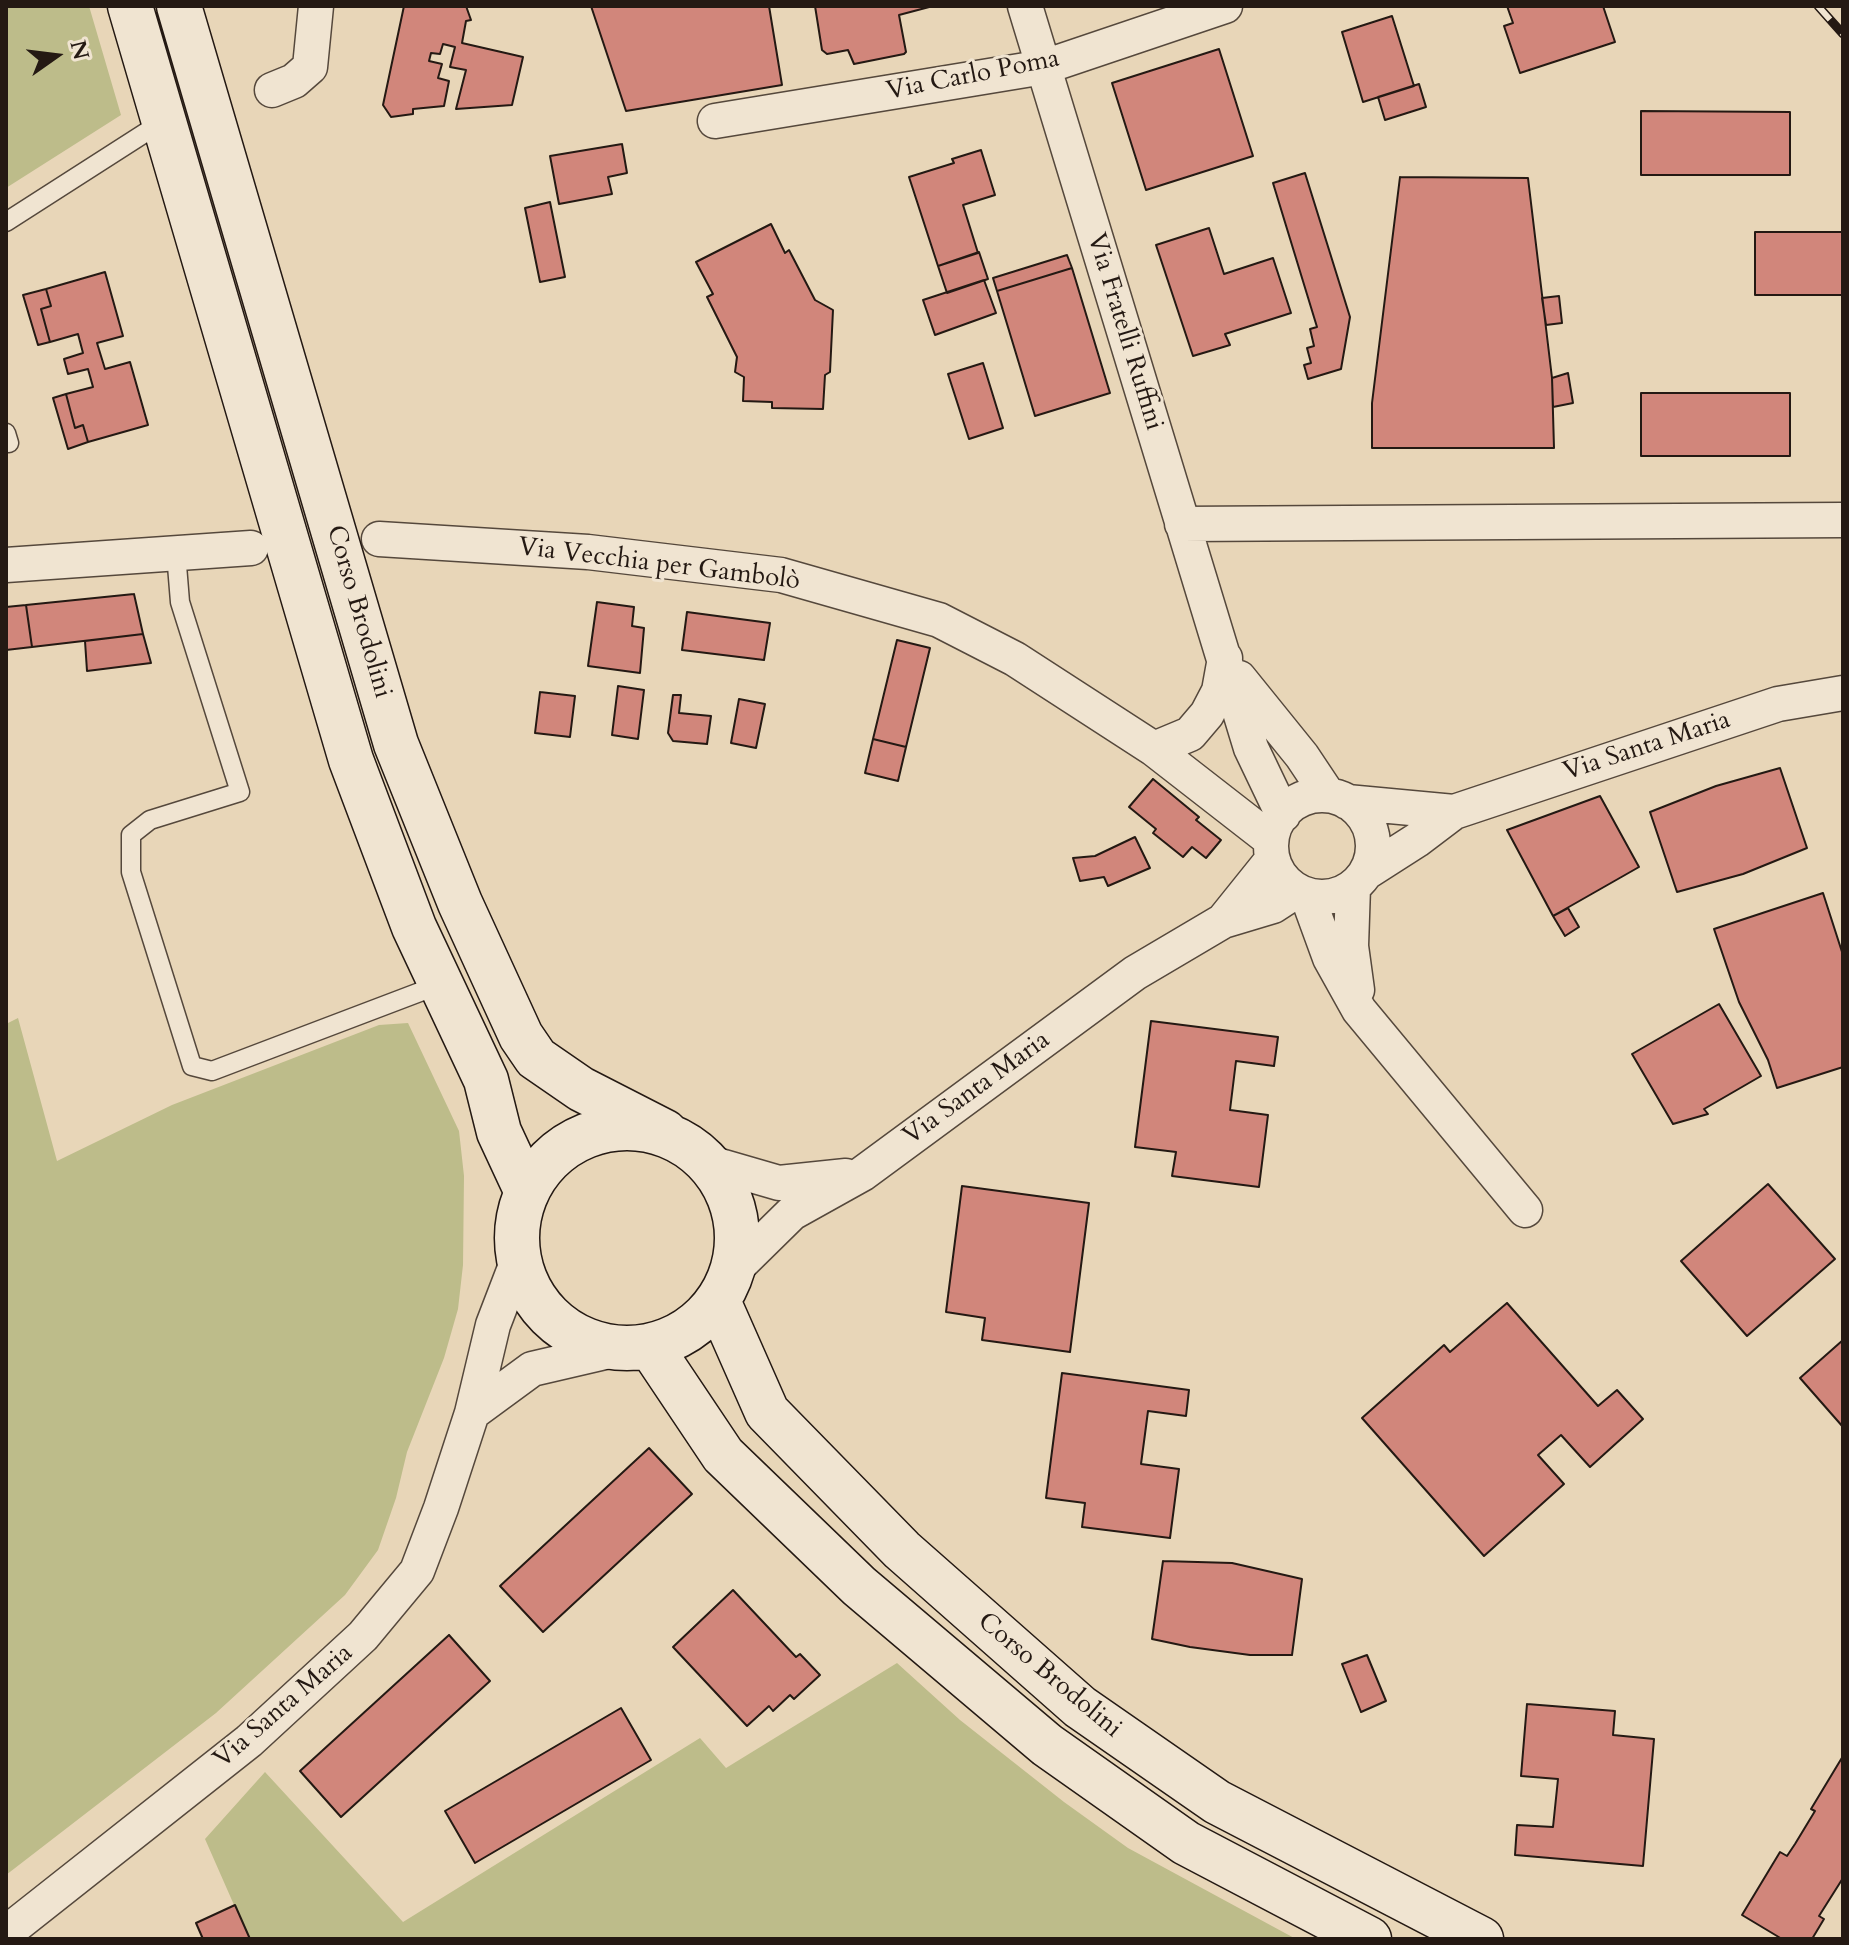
<!DOCTYPE html>
<html>
<head>
<meta charset="utf-8">
<style>
	body { margin:0 }
	#map { position:relative; width:1849px; height:1945px; overflow:hidden; background:#e8d6b8; font-family:Cardo,serif }
	canvas { display:block }
	.frame { position:absolute; inset:0; border:8px solid #241913; pointer-events:none }
	.north { position:absolute; left:16px; top:16px; width:80px; height:80px; -webkit-text-stroke:6px #f0e4d1; paint-order:stroke; rotate:76deg; font-size:22px; font-weight:700; line-height:32px; text-align:center; color:#241913 }
	.north::after { content:''; display:block; margin:auto; width:28px; height:36px; background:#241913; clip-path:polygon(50% 0,100% 100%,50% 72%,0 100%) }
</style>
</head>
<body>
<div id="map">
<canvas width="1849" height="1945"></canvas>
<div class="frame"></div>
<div class="north">N</div>
</div>
<script>
const context = document.querySelector('canvas').getContext('2d');
context.lineJoin = 'round';
function paint(path, color) { context.fillStyle = color; context.fill(path, 'evenodd'); }
const poly = rows => new Path2D(rows.map(r => 'M' + r).join(''));
function stroke(path, color, width, dash) { context.strokeStyle = color; context.lineWidth = width; context.lineCap = dash ? 'butt' : 'round'; context.setLineDash(dash || []); context.stroke(path); }
function drawText(font, color, halo, rows, align = 'center') {
  context.font = font + ' Cardo,serif'; context.lineWidth = 6; context.setLineDash([]); context.textBaseline = 'middle'; context.strokeStyle = halo; context.fillStyle = color; for (const [text, x, y, turn = 0] of rows) {
    context.save(); context.translate(x, y); context.rotate((+turn || 0) * Math.PI / 180); context.textAlign = isNaN(turn) ? turn : align; if (halo) context.strokeText(text, 0, 0); context.fillText(text, 0, 0); context.restore();
  }
}
paint(poly([
	[6,6,89,6,121,115,6,188],
	[18,1018,57,1161,172,1105,379,1025,408,1023,459,1131,464,1176,463,1265,458,1309,444,1358,407,1452,396,1498,378,1550,345,1595,216,1713,6,1875,6,1024],
	[897,1663,960,1720,1064,1802,1128,1848,1296,1939,249,1939,205,1839,265,1772,403,1922,700,1738,726,1768]
]), '#bdbc8a');
const building = poly([
	[404,6,466,6,471,20,466,21,462,43,523,57,512,105,456,109,466,70,450,67,455,47,443,44,440,54,431,53,429,61,442,64,438,78,449,81,444,106,413,109,413,114,391,117,383,105,404,6],
	[591,6,769,6,782,85,626,111,591,6],
	[815,6,933,6,899,15,906,52,904,54,854,64,848,50,827,54,822,50,815,6],
	[1507,6,1603,6,1615,42,1520,73,1504,26,1513,23,1507,6],
	[1392,16,1414,86,1363,102,1342,32,1392,16],
	[1219,49,1253,156,1146,190,1112,83,1219,49],
	[1419,84,1426,107,1385,120,1378,97,1419,84],
	[1641,111,1790,112,1790,175,1641,175,1641,111],
	[622,144,627,173,608,177,612,194,559,204,550,156,622,144],
	[981,150,995,195,963,205,978,253,938,266,909,177,954,163,952,159,981,150],
	[1305,173,1350,317,1341,369,1308,379,1304,365,1311,363,1307,348,1314,346,1310,329,1317,327,1273,183,1305,173],
	[1400,177,1528,178,1552,378,1554,448,1372,448,1372,403,1400,177],
	[550,202,565,277,540,282,525,208,550,202],
	[771,224,785,253,789,250,815,300,833,310,830,372,825,375,823,409,772,408,772,402,743,401,744,377,735,372,737,357,707,297,713,294,696,262,771,224],
	[1209,228,1224,274,1273,258,1291,313,1225,334,1230,345,1193,356,1156,245,1209,228],
	[1755,232,1843,232,1843,295,1755,295,1755,232],
	[979,252,988,279,947,293,938,266,979,252],
	[1067,255,1072,268,997,291,993,278,1067,255],
	[1072,268,1110,393,1035,416,997,291,1072,268],
	[105,272,123,336,97,343,105,369,130,362,148,425,88,442,83,425,75,428,66,394,93,387,88,369,68,374,64,359,83,353,78,334,50,342,41,309,51,306,46,289,105,272],
	[984,280,996,313,935,335,923,300,984,280],
	[46,289,51,306,41,309,50,342,38,345,23,295,46,289],
	[1559,296,1562,323,1546,325,1542,298,1559,296],
	[983,363,1003,428,969,439,948,374,983,363],
	[1568,373,1573,403,1553,407,1552,378,1568,373],
	[1641,393,1790,393,1790,456,1641,456,1641,393],
	[66,394,75,428,83,425,88,442,68,449,53,398,66,394],
	[134,594,143,634,32,647,26,605,134,594],
	[597,602,634,607,632,626,644,628,640,673,588,666,597,602],
	[26,605,32,647,6,650,6,607,26,605],
	[687,612,770,623,764,660,682,650,687,612],
	[143,634,151,663,87,671,85,641,143,634],
	[897,640,930,648,906,747,873,739,897,640],
	[618,686,644,690,638,739,612,735,618,686],
	[540,692,575,696,570,737,535,733,540,692],
	[673,695,681,695,679,713,711,716,707,744,673,741,668,733,673,695],
	[739,699,765,704,756,748,731,743,739,699],
	[873,739,906,747,898,781,865,773,873,739],
	[1780,768,1807,848,1743,874,1677,892,1650,812,1716,786,1780,768],
	[1153,779,1199,817,1196,820,1221,840,1206,858,1192,847,1183,857,1153,833,1156,829,1129,807,1153,779],
	[1600,796,1639,867,1553,916,1507,830,1600,796],
	[1135,837,1150,868,1108,886,1104,877,1080,881,1073,858,1095,856,1135,837],
	[1823,893,1843,955,1843,1067,1777,1088,1768,1060,1739,1002,1714,929,1823,893],
	[1568,908,1579,927,1565,936,1553,916,1568,908],
	[1719,1004,1761,1076,1704,1109,1708,1114,1673,1124,1632,1054,1719,1004],
	[1151,1021,1278,1037,1274,1066,1236,1061,1230,1110,1268,1115,1259,1187,1172,1176,1176,1152,1135,1147,1151,1021],
	[1768,1184,1835,1259,1747,1336,1681,1261,1768,1184],
	[962,1186,1089,1203,1070,1352,982,1340,985,1318,946,1312,962,1186],
	[1507,1303,1598,1406,1617,1390,1643,1419,1590,1467,1561,1435,1538,1455,1564,1484,1484,1556,1362,1418,1444,1345,1450,1352,1507,1303],
	[1843,1340,1843,1427,1800,1378,1843,1340],
	[1062,1373,1189,1390,1186,1416,1148,1411,1145,1434,1141,1464,1179,1469,1170,1538,1082,1527,1085,1503,1046,1498,1062,1373],
	[649,1448,692,1494,543,1632,500,1586,649,1448],
	[1163,1561,1232,1563,1302,1579,1292,1655,1250,1655,1190,1647,1152,1639,1163,1561],
	[733,1590,796,1657,800,1654,820,1675,794,1699,790,1695,773,1711,769,1706,747,1726,673,1647,733,1590],
	[449,1635,490,1681,341,1817,300,1771,449,1635],
	[1367,1655,1386,1701,1361,1712,1342,1664,1367,1655],
	[1527,1704,1615,1711,1613,1735,1654,1739,1643,1866,1515,1855,1517,1825,1553,1827,1558,1779,1521,1776,1527,1704],
	[621,1708,651,1760,475,1863,445,1811,621,1708],
	[1843,1756,1843,1878,1819,1916,1824,1919,1812,1939,1782,1939,1742,1915,1780,1852,1787,1856,1795,1844,1815,1811,1811,1809,1843,1756],
	[235,1905,250,1939,203,1939,196,1923,235,1905]
]);
paint(building, '#d1867b');
stroke(building, '#241913', 2);
const lane = poly([
	[6,222,162,122],
	[6,433,9,443],
	[176,553,180,602,240,792,150,820,131,835,131,872,192,1066,212,1071,441,984]
]);
const street = poly([
	[1025,6,1251,748,1283,815],
	[272,90,294,81,310,67,316,6],
	[715,121,1044,67,1225,6],
	[1182,524,1843,520],
	[379,539,588,552,781,575,939,620,1015,659,1154,749,1271,840],
	[6,565,251,548],
	[1239,678,1302,756,1328,795],
	[1154,749,1190,734,1207,714,1219,691,1225,658],
	'1271 846a51 51 0 1 1 102 0a51 51 0 1 1-102 0Z',
	[1347,802,1454,812],
	[1367,872,1417,840,1454,812,1778,704,1843,693],
	[1353,887,1351,946,1357,990],
	[1307,895,1330,958,1359,1010,1525,1210],
	[1223,921,1272,860],
	[710,1163,779,1183,846,1176],
	[733,1271,792,1213,862,1174,1135,973,1223,921,1273,906,1296,891],
	[472,1413,532,1369,618,1349],
	[6,1933,249,1741,363,1636,417,1571,441,1508,472,1413,493,1325,518,1260]
]);
const secondary = poly([
	[130,6,351,760,414,927,486,1080,499,1132,526,1190],
	[179,6,396,744,460,903,521,1036,536,1058,581,1089,665,1132],
	'517 1238a110 110 0 1 1 220 0a110 110 0 1 1-220 0Z',
	[718,1301,767,1412,902,1550,1080,1707,1217,1802,1481,1939],
	[650,1346,723,1455,859,1586,1047,1745,1186,1843,1369,1939]
]);
stroke(lane, '#55483c', 21);
stroke(street, '#55483c', 37);
stroke(secondary, '#241913', 47);
stroke(lane, '#f0e4d1', 18);
stroke(street, '#f0e4d1', 34);
stroke(secondary, '#f0e4d1', 44);
const rail = poly([
	[1818,6,1843,34]
]);
stroke(rail, '#241913', 9);
stroke(rail, '#f0e4d1', 6, [18]);
drawText('26px', '#241913', '#f0e4d1', [
	["Via Carlo Poma",973,76,-11],
	["Via Fratelli Ruffini",1124,332,73],
	["Via Vecchia per Gambolò",659,565,7],
	["Corso Brodolini",358,612,74],
	["Via Santa Maria",1647,747,-18],
	["Via Santa Maria",977,1089,-36],
	["Corso Brodolini",1049,1676,40],
	["Via Santa Maria",284,1707,-41]
]);
</script>
</body>
</html>
